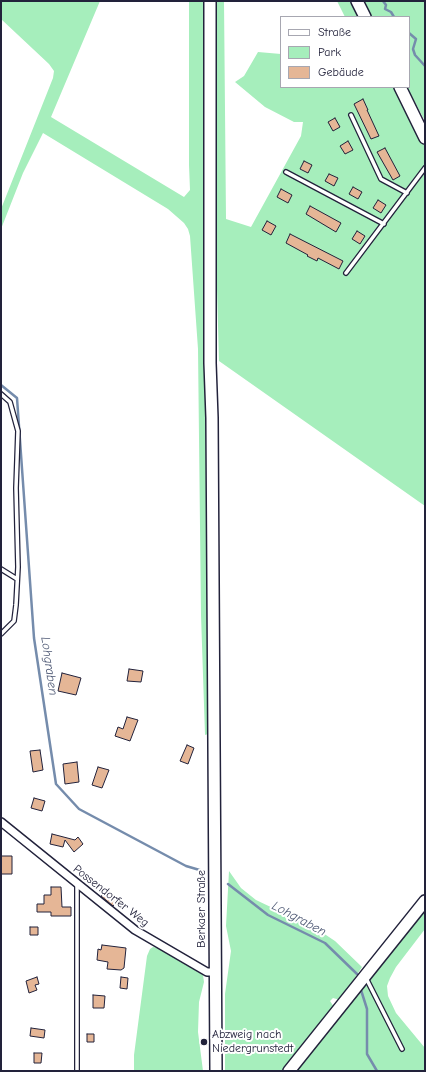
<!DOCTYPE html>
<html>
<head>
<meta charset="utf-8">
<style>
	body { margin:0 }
	#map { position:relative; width:426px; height:1072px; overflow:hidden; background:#fff; font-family:"Comic Neue",sans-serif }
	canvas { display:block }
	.frame { position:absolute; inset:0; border:2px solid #22223b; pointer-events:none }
	.legend { position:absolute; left:280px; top:16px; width:130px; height:72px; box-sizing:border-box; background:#fff; border:1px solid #a7a7b1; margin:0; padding:5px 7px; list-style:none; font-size:12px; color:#22223b }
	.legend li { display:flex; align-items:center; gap:8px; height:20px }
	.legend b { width:20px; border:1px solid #a7a7b1 }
</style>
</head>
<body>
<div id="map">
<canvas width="426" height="1072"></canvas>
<div class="frame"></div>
<ul class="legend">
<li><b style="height:5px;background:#fff"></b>Straße</li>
<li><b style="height:11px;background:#a6eebc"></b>Park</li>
<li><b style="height:11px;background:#e5b696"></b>Gebäude</li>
</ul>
</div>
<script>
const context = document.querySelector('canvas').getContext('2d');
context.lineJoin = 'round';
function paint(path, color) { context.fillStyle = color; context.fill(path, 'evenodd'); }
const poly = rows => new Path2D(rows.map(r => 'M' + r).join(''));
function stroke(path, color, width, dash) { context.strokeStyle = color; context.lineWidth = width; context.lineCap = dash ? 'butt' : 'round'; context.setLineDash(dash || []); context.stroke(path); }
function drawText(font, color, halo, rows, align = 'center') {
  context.font = font + ' "Comic Neue",sans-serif'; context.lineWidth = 4; context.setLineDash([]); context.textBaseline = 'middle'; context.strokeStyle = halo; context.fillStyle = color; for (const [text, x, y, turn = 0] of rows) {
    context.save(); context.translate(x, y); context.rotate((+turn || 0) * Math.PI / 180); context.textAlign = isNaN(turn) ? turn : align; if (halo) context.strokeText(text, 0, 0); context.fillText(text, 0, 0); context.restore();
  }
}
paint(poly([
	[1,1,100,1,51,117,184,197,190,190,189,165,189,1,204,1,208,734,205,735,201,615,198,349,190,236,188,229,184,223,168,209,43,133,23,173,1,229,1,209,53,78,54,71,49,64,1,19],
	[216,1,224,1,226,219,251,227,301,136,303,122,294,122,265,107,235,82,244,76,258,52,281,54,281,87,395,87,425,146,425,506,219,361,215,217],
	[337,1,352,1,360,17,345,17],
	[363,1,425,1,425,121,407,87,409,87,409,17,371,17],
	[229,871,241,888,256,900,317,929,335,941,362,967,340,1000,333,998,330,1001,334,1007,296,1056,282,1071,225,1071,225,994,231,951,226,926],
	[425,909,425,929,396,967,390,978,387,986,388,996,396,1013,425,1048,425,1071,297,1071],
	[153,947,158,948,203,975,204,982,199,1002,198,1032,203,1071,134,1071,134,1055,147,956,150,949]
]), '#a6eebc');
stroke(poly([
	[383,1,386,5,385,9,391,12,394,17],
	[409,33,416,39,413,49,415,55,425,66],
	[1,385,17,398,34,638,56,784,79,809,186,866,203,871],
	[228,884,268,915,325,943,357,974],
	[361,990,367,1009,367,1054,377,1071]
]), '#758cac', 2.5);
const building = poly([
	[363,99,368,110,367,110,379,136,371,139,354,104,363,99],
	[335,118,340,127,333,131,328,122,335,118],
	[348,141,353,150,345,154,340,146,348,141],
	[385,148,400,176,393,180,377,152,385,148],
	[304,161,312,165,308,173,300,169,304,161],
	[329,174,338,178,334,186,325,181,329,174],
	[353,187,362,192,358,199,349,194,353,187],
	[281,189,292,195,288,203,277,197,281,189],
	[378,200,386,205,381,213,373,208,378,200],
	[310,206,341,223,336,232,306,214,310,206],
	[267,221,276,226,271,235,262,230,267,221],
	[357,231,365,236,360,244,352,239,357,231],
	[290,234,343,261,339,269,318,258,317,261,307,256,308,255,286,243,290,234],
	[129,669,143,671,141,682,127,681,129,669],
	[62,673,81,678,76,695,58,691,62,673],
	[127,717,138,720,130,741,115,736,118,727,123,729,127,717],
	[187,745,194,748,188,764,180,761,187,745],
	[40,750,43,770,33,772,30,751,40,750],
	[77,762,79,782,65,784,63,764,77,762],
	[98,767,109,770,102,788,92,785,98,767],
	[34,798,45,801,42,811,31,808,34,798],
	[52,834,75,840,78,837,83,844,74,852,65,840,63,847,50,844,52,834],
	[1,856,12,856,12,874,1,874,1,856],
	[51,887,61,887,62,907,71,907,71,916,51,916,51,912,37,912,37,904,44,904,44,895,51,895,51,887],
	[107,890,118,900,113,906,101,896,107,890],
	[30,927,38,927,38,935,30,935,30,927],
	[102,945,126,948,124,968,121,970,107,969,108,962,97,960,98,949,101,950,102,945],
	[37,977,39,984,35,985,37,990,29,993,26,981,37,977],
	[121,977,128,978,127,989,120,988,121,977],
	[93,995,105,996,104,1008,93,1008,93,995],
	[31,1028,45,1030,44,1038,30,1036,31,1028],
	[87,1034,94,1034,94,1042,87,1042,87,1034],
	[34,1053,42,1053,41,1063,34,1063,34,1053]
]);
paint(building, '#e5b696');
stroke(building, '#22223b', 1);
const lane = poly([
	[351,115,381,179,407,193],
	[286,172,384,224],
	[346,273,425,168],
	[1,394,10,402,18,431,16,488,18,567,16,605,14,621,1,634],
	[1,569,17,579],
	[77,884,77,1071],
	[366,978,402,1049]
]);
const street = poly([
	[1,822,135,930,207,972,216,972]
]);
const secondary = poly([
	[210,1,210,363,212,418,216,1071],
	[357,1,365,17],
	[400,87,425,138],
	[289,1071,425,901]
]);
stroke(lane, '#22223b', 6);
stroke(street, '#22223b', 10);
stroke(secondary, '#22223b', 14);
stroke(lane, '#fff', 3.5);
stroke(street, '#fff', 7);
stroke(secondary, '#fff', 11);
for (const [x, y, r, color] of [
	[204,1042,4,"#22223b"]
]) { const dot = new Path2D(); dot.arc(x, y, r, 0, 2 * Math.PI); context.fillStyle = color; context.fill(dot); stroke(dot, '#fff', 1.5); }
drawText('12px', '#22223b', '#fff', [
	["Possendorfer Weg",111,896,38],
	["Berkaer Straße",202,909,-90]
]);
drawText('12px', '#22223b', '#fff', [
	["Abzweig nach",212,1035],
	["Niedergrunstedt",212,1049]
], 'left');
drawText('italic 13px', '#4c5773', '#fff', [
	["Lohgraben",49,666,82],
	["Lohgraben",299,919,28]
]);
</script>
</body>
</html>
